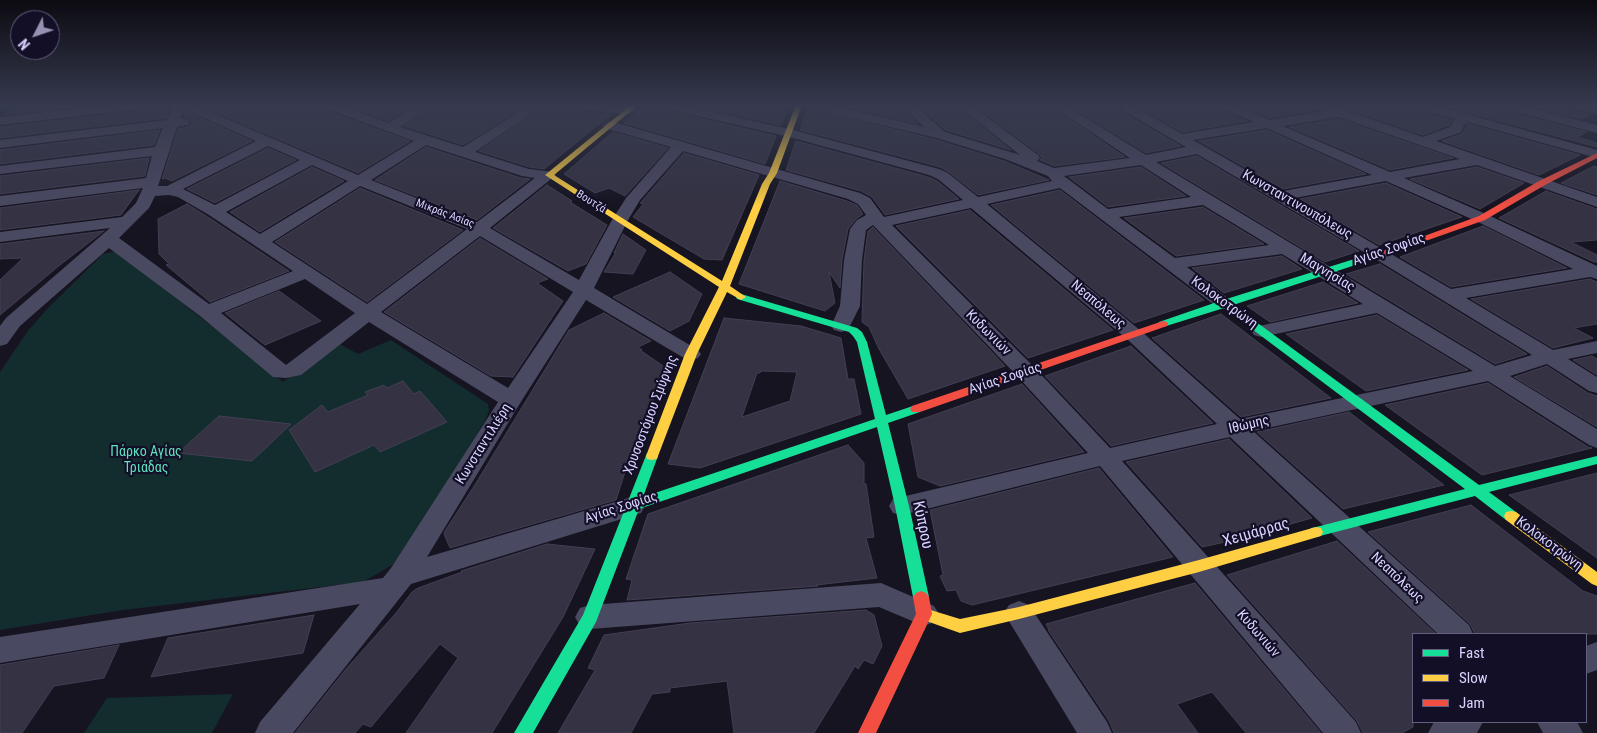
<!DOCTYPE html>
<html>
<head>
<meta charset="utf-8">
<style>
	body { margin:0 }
	#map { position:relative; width:1597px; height:733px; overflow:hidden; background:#161421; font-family:"Roboto Condensed",sans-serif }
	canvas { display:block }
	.legend { position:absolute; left:1412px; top:633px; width:175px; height:90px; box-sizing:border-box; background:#130f26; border:1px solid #625e7d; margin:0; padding:6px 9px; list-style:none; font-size:15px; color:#d9d4ff }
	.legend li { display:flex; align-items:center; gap:10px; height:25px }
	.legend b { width:25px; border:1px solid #625e7d }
	.north { position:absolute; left:10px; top:10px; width:50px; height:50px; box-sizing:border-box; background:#130f26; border:1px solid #625e7d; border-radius:50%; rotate:229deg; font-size:14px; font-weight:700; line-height:20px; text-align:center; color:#d9d4ff }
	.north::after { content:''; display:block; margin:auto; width:18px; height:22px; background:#9591b1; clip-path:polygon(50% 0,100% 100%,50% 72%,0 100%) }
</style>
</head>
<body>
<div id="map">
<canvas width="1597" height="733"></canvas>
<ul class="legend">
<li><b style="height:6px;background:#16e098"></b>Fast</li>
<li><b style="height:6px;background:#ffcf43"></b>Slow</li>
<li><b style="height:6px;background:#f24e42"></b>Jam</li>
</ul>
<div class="north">N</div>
</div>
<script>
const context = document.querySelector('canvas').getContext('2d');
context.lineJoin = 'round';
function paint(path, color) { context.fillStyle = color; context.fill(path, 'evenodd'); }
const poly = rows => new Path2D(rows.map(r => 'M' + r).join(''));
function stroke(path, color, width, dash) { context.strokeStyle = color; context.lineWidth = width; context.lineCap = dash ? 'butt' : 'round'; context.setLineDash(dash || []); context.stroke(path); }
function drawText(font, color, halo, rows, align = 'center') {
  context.font = font + ' "Roboto Condensed",sans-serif'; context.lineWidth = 4.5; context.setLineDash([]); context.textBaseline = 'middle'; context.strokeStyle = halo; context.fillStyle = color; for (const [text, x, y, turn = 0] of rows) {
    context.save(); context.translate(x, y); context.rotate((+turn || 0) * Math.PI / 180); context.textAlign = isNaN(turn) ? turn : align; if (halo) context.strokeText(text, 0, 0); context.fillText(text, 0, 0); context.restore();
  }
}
paint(poly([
	[112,252,117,252,283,382,336,342,358,354,391,340,488,404,489,411,485,421,411,541,394,564,363,582,123,610,0,630,0,372,27,332,46,310,103,254],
	[233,694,212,733,84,733,107,698]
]), '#132c2d');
const building = poly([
	[18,105,94,105,4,115,18,105],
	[165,105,171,105,166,118,0,138,0,127,141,111,148,107,165,105],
	[198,105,321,105,324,110,410,141,358,173,198,105],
	[345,105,415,105,388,121,345,105],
	[435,105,527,105,463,145,404,126,435,105],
	[546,105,566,105,574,111,611,114,544,169,529,167,479,151,546,105],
	[645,105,659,105,663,110,776,136,765,164,624,123,645,105],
	[691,105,789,105,781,125,691,105],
	[837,105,899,105,918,124,837,105],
	[917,105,955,105,1011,150,946,130,917,105],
	[974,105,1049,105,1125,157,1054,166,1040,160,1042,158,1039,154,974,105],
	[1068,105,1115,105,1118,110,1181,146,1146,153,1068,105],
	[1135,105,1217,105,1220,110,1247,121,1182,132,1135,105],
	[1239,105,1310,105,1316,110,1270,118,1239,105],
	[1335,105,1411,105,1414,110,1452,120,1449,125,1423,135,1335,105],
	[1439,105,1497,105,1501,110,1587,132,1577,137,1597,143,1597,147,1439,105],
	[1526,105,1550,105,1589,115,1580,119,1526,105],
	[808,108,937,140,1004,161,1049,180,978,195,949,172,940,167,800,130,808,108],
	[185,111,252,141,172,181,165,178,162,179,178,129,188,127,192,123,190,118,183,116,185,111],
	[1339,119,1453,158,1390,170,1290,127,1339,119],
	[1468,124,1580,155,1539,175,1442,141,1462,134,1468,124],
	[160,130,154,145,0,164,0,150,160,130],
	[1267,130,1366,174,1283,189,1199,141,1267,130],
	[613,132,668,148,625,196,609,188,595,193,564,174,613,132],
	[796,141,928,177,937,181,959,199,885,215,872,197,861,191,786,170,796,141],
	[426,147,521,178,530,179,477,220,375,180,426,147],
	[268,148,296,160,215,203,187,189,268,148],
	[684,153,759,175,722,260,704,259,633,217,643,204,640,203,642,201,684,153],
	[1197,156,1359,251,1325,262,1161,163,1197,156],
	[149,158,145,176,0,194,0,176,149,158],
	[1594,166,1597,167,1597,195,1561,183,1594,166],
	[312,167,344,181,260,232,230,212,312,167],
	[1141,167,1186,196,1108,207,1069,177,1141,167],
	[1477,167,1524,183,1480,209,1410,179,1477,167],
	[780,181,847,201,857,205,863,214,856,219,848,229,842,260,840,288,829,272,835,303,825,311,739,284,780,181],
	[1386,183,1462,217,1379,245,1300,199,1386,183],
	[547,185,572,201,570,202,607,225,586,264,568,271,493,228,547,185],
	[360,188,463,230,367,302,275,242,360,188],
	[139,190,121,215,0,230,0,208,139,190],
	[1060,190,1204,300,1134,323,991,205,1060,190],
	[1546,191,1597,209,1597,240,1571,242,1597,255,1597,262,1594,262,1499,218,1546,191],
	[187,204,208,217,289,271,210,302,166,265,169,264,159,254,158,219,187,204],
	[1203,207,1264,244,1176,256,1124,218,1203,207],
	[970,210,1113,330,1028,358,896,226,970,210],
	[1483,226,1567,268,1451,287,1400,257,1483,226],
	[873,227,1005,366,908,399,879,349,869,327,862,322,864,260,868,231,873,227],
	[104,231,60,265,0,315,0,280,23,258,0,259,0,244,104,231],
	[623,234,646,250,633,274,604,272,616,252,614,253,623,234],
	[480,238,548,279,537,283,563,301,513,377,491,376,384,312,480,238],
	[1282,256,1302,269,1224,293,1192,268,1282,256],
	[1380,264,1527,354,1495,364,1346,274,1380,264],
	[670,272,702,294,689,321,670,331,613,297,670,272],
	[1590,279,1597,282,1597,324,1574,328,1593,338,1553,348,1471,299,1590,279],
	[1323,282,1358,303,1270,322,1247,306,1323,282],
	[279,291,321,321,265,345,225,313,279,291],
	[604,313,651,341,638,347,642,350,640,350,666,368,624,475,616,500,450,548,444,534,445,531,476,483,569,330,604,313],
	[1221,314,1331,398,1241,417,1152,338,1221,314],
	[1377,315,1468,370,1366,391,1286,334,1377,315],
	[724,318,801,326,841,338,848,379,854,379,861,414,700,468,668,464,724,318],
	[761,371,797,372,790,401,742,417,757,373,760,373,761,371],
	[1131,346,1213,423,1111,446,1045,376,1131,346],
	[1592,356,1597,359,1597,375,1573,360,1592,356],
	[1547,366,1588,393,1597,396,1597,427,1514,377,1547,366],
	[403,381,414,394,420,391,447,422,380,452,374,445,315,472,289,430,322,405,328,412,368,395,365,392,384,385,387,388,403,381],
	[1488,383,1588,447,1592,448,1482,475,1385,405,1488,383],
	[1022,384,1084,452,940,486,918,477,908,424,1022,384],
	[1349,412,1444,485,1343,509,1257,432,1349,412],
	[219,416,291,424,252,461,178,453,219,416],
	[1229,439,1312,518,1230,541,1202,547,1126,462,1229,439],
	[848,445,864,463,864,484,866,484,874,537,866,538,877,578,816,585,818,586,627,600,632,580,626,579,648,514,848,445],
	[1099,468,1173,557,972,605,961,601,956,590,947,591,940,576,943,575,930,510,1099,468],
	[1597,473,1597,558,1509,495,1597,473],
	[1471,505,1583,591,1597,596,1597,634,1475,634,1470,624,1368,532,1471,505],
	[1337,541,1436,634,1413,634,1413,727,1402,733,1363,733,1357,721,1227,575,1337,541],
	[547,544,595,549,563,617,492,733,406,733,458,658,440,644,371,727,363,724,355,733,295,733,346,669,396,613,412,592,418,588,462,572,461,571,547,544],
	[1195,583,1321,733,1246,733,1212,692,1177,704,1198,733,1114,733,1109,721,1048,630,1049,630,1046,624,1195,583],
	[866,610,874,615,882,646,873,664,864,660,858,669,855,666,814,733,734,733,727,681,670,688,670,692,652,694,631,733,558,733,595,670,588,668,604,635,690,623,866,610],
	[314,615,303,653,151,677,168,638,314,615],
	[119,645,104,678,54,686,22,733,0,733,0,665,119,645]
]);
paint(building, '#343243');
stroke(building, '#433f54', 1);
paint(poly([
	[109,105,147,105,141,109,0,125,0,117,109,105],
	[173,105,194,105,358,175,414,141,325,108,323,105,340,105,388,123,418,105,433,105,400,127,463,147,530,105,544,105,475,152,529,169,554,172,556,175,490,228,579,280,612,220,626,198,671,147,605,128,603,125,610,121,860,193,870,198,884,217,963,200,938,179,929,175,786,136,663,108,661,105,683,105,789,129,939,169,948,173,978,197,1052,181,1048,176,1005,159,937,138,810,108,808,105,829,105,924,127,901,105,914,105,945,132,1020,155,957,105,971,105,1038,155,1040,158,1037,161,1054,168,1130,158,1051,105,1065,105,1146,155,1186,147,1119,108,1117,105,1132,105,1182,134,1254,122,1221,108,1219,105,1235,105,1270,120,1324,111,1314,108,1312,105,1330,105,1423,137,1450,127,1455,119,1415,108,1413,105,1433,105,1597,150,1597,158,1468,122,1464,125,1461,132,1436,141,1597,197,1597,207,1477,165,1404,178,1488,215,1597,266,1597,279,1590,277,1466,298,1553,350,1597,341,1597,353,1568,359,1597,377,1597,393,1589,391,1547,364,1510,376,1597,429,1597,448,1589,445,1488,381,1253,431,1469,625,1473,634,1438,634,1230,437,1122,461,1356,722,1361,733,1323,733,1100,466,902,515,893,513,889,506,893,499,1088,453,1018,377,873,225,866,230,862,260,860,306,848,330,841,332,834,330,831,326,840,306,844,260,850,229,857,220,866,215,858,204,848,199,683,151,640,200,628,220,594,288,698,350,701,354,698,358,691,360,684,358,586,300,522,400,427,557,632,497,641,499,645,506,641,513,411,584,293,733,255,733,260,722,360,604,0,663,0,637,383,578,391,568,498,402,369,322,301,375,286,378,273,377,200,316,109,248,20,326,7,344,0,346,0,326,6,318,110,228,0,242,0,232,122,217,136,203,143,188,0,206,0,196,146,178,152,156,0,174,0,166,155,147,163,128,0,148,0,140,167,120,173,105],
	[184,109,256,141,167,186,158,186,177,127,188,125,190,122,188,119,180,118,184,109],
	[1339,117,1460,159,1390,172,1283,126,1339,117],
	[1267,128,1372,175,1283,191,1193,140,1267,128],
	[426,145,522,176,535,178,477,222,371,180,426,145],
	[268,146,300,160,215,205,183,189,268,146],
	[1197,154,1374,258,1532,355,1495,366,1156,162,1197,154],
	[312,165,348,181,260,234,226,212,312,165],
	[1141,165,1191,197,1108,209,1064,176,1141,165],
	[1386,181,1476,221,1573,269,1451,289,1295,198,1386,181],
	[360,186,467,229,367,304,272,242,360,186],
	[1060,188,1217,307,1224,309,1231,307,1234,303,1187,267,1282,254,1363,304,1254,327,1251,331,1254,335,1261,337,1377,313,1473,371,1240,419,1141,331,987,204,1060,188],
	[169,195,178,197,209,215,293,271,209,304,119,238,149,208,155,196,169,195],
	[1203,205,1269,245,1175,258,1119,217,1203,205],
	[971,208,1127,339,1217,424,1110,448,1034,367,892,225,971,208],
	[480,236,573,292,508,388,381,312,480,236],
	[305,279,355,313,286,365,221,313,305,279],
	[568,105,614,105,629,106,635,110,629,114,574,109,568,105],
	[1499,105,1519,105,1597,125,1597,133,1501,108,1499,105],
	[1571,105,1597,106,1597,114,1573,108,1571,105],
	[881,583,934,606,939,614,934,622,924,626,879,607,590,629,580,626,575,617,580,608,590,605,881,583],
	[1019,601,1029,605,1107,722,1112,733,1077,733,1004,613,1009,605,1019,601],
	[1597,642,1597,670,1586,674,1586,646,1597,642],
	[1434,722,1483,722,1477,733,1428,733,1434,722],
	[1537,722,1577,722,1583,733,1543,733,1537,722]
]), '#4a4962');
paint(poly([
	[1380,251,1385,254,1383,256,1233,305,1479,485,1597,456,1597,464,1489,492,1516,512,1518,516,1516,520,1511,521,1506,520,1475,496,1316,537,1311,536,1309,532,1311,528,1316,527,1465,489,1224,308,1163,327,1158,324,1159,322,1220,301,1380,251],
	[741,294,857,328,862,332,867,342,886,415,916,405,922,409,920,412,888,423,909,506,929,597,926,601,921,603,916,601,913,597,895,506,877,427,639,509,596,622,533,733,514,733,583,615,647,453,652,452,657,453,658,456,643,497,875,419,857,342,853,336,849,332,737,299,736,297,741,294]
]), '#16e098');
paint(poly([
	[631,105,638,105,554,175,722,281,762,184,769,173,796,105,802,105,777,173,770,184,730,286,746,297,741,300,727,292,697,354,658,456,657,459,652,460,647,459,646,456,685,354,719,287,545,175,631,105],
	[1511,511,1516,512,1597,572,1597,586,1592,584,1506,520,1504,516,1506,512,1511,511],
	[1316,527,1321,528,1323,532,1321,536,1199,572,1019,619,960,633,918,618,916,614,918,610,924,608,960,619,1019,607,1199,560,1316,527]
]), '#ffcf43');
paint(poly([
	[1597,153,1597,158,1545,185,1485,220,1383,256,1377,256,1375,254,1479,216,1539,181,1597,153],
	[1163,321,1167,322,1168,324,1167,326,920,412,912,412,910,409,912,406,1163,321],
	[921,591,926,593,929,597,932,614,876,733,858,733,916,614,913,597,916,593,921,591]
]), '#f24e42');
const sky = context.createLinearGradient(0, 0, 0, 207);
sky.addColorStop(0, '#0c0b12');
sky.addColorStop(0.51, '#363a4e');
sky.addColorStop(1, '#363a4e00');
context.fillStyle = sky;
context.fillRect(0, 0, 1597, 207);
drawText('11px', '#d9d4ff', '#130f26', [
	["Βουτζά",591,202,32],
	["Μικράς Ασίας",445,214,21]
]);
drawText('14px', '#d9d4ff', '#130f26', [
	["Κωνσταντινουπόλεως",1297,205,30],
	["Αγίας Σοφίας",1389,250,-19],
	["Μαγνησίας",1327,273,31],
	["Κολοκοτρώνη",1224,303,36],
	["Νεαπόλεως",1098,305,40],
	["Κυδωνιών",988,333,45],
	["Αγίας Σοφίας",1005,379,-18],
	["Χρυσοστόμου Σμύρνης",651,415,-69],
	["Ιθώμης",1249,425,-13],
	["Κωνσταντιλιέρη",484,444,-58],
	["Αγίας Σοφίας",621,508,-18],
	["Κολοκοτρώνη",1549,544,37],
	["Νεαπόλεως",1397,578,43],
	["Κυδωνιών",1258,634,49]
]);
drawText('14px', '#5fe0c0', '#130f26', [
	["Πάρκο Αγίας",146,452],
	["Τριάδας",146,468]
]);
drawText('16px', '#d9d4ff', '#130f26', [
	["Κύπρου",922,525,78],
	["Χειμάρρας",1256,533,-16]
]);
</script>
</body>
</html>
